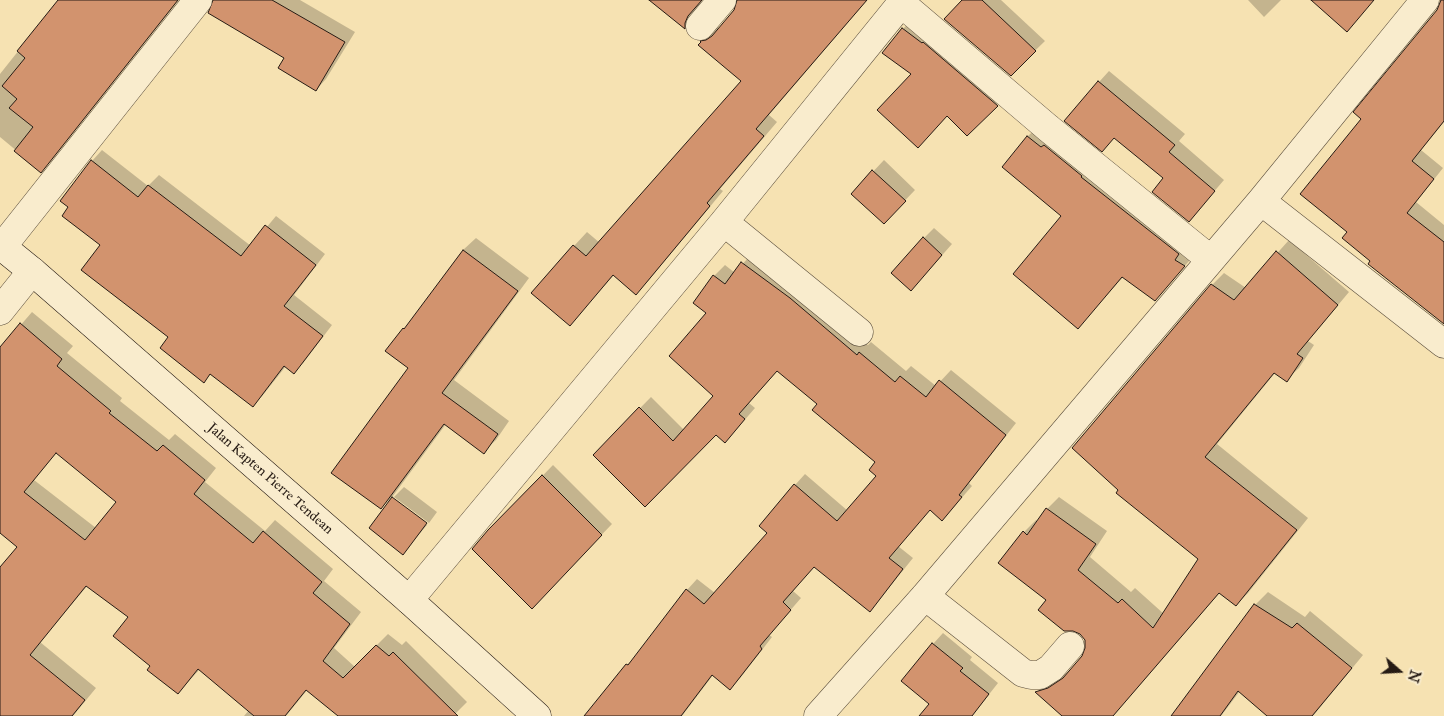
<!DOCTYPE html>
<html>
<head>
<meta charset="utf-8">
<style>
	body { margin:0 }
	#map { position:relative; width:1444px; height:716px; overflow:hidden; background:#f6e2b2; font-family:"IM FELL Great Primer",serif }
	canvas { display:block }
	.north { position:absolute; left:1374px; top:646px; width:50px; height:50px; -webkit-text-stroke:4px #f9eccd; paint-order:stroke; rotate:109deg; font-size:14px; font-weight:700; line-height:20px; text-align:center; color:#261b14 }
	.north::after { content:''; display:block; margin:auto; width:18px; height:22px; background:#261b14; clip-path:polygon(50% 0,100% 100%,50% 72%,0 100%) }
</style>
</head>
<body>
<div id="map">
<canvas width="1444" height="716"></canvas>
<div class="north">N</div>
</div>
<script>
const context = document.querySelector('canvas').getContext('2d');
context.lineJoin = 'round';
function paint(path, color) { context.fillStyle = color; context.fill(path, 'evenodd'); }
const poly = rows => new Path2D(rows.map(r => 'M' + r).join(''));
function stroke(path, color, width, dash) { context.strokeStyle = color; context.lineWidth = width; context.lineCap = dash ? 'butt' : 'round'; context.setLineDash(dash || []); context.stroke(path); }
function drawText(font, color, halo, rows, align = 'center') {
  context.font = font + ' "IM FELL Great Primer",serif'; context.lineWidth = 4; context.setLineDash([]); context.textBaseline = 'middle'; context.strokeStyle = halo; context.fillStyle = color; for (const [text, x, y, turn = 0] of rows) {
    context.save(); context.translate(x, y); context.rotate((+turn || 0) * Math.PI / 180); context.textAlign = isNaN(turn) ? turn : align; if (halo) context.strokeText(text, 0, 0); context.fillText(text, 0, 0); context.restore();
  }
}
paint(poly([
	[57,0,179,0,51,161,41,171,0,137,0,74,58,1],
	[214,0,300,0,355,32,326,79,316,90,285,57],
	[656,0,702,0,698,8,698,14,685,28],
	[738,0,867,0,769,115,777,122,720,189,723,191,649,280,636,293,614,275,570,324,574,246,587,232,600,243,742,81,701,41,715,28,721,27,735,10],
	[964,0,1001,0,1045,41,1011,74],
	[1248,0,1281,0,1264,17],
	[1441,0,1444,0,1444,122,1421,150,1443,168,1416,202,1444,225,1444,323,1372,261,1349,231,1362,118,1438,11],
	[913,18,1007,95,967,134,913,74,903,29],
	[1109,71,1185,134,1179,141,1224,180,1199,209,1165,178,1099,82],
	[1041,124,1196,253,1155,300,1124,276,1078,327,1063,215,1004,167,1028,136],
	[102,150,148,186,159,175,251,246,276,216,325,254,294,295,332,325,304,362,294,372,286,366,263,395,252,406,212,373,204,381,102,245,70,207,92,161],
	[884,160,915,190,894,212,852,194],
	[934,228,952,244,921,279,924,238],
	[476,238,529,278,454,380,509,421,496,440,483,452,446,424,393,496,381,508,410,368,404,329,412,320,463,250],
	[1289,240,1349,292,1308,341,1314,345,1299,368,1286,380,1275,373,1217,444,1308,518,1248,593,1236,605,1220,592,1113,716,1063,716,1037,692,1049,680,1062,676,1072,669,1083,656,1087,649,1086,640,1048,600,1024,532,1036,520,1038,522,1047,509,1059,497,1107,531,1090,557,1131,592,1135,588,1164,614,1199,559,1212,285,1224,273,1246,288],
	[753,252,800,288,868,345,871,342,906,371,911,366,936,386,951,370,1016,423,969,483,972,486,953,508,931,509,898,546,913,558,880,599,870,610,814,566,793,591,801,598,769,635,772,637,741,677,730,688,713,675,682,716,591,716,627,665,637,655,687,590,697,579,715,593,769,533,795,485,805,474,848,511,878,476,877,462,818,404,778,370,749,403,755,408,736,430,725,441,716,433,645,505,594,455,651,397,684,430,715,396,708,313,695,303,714,276,725,265,735,273],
	[32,312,73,346,67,353,122,398,120,401,169,440,175,434,216,468,205,482,265,531,275,520,333,569,324,581,361,612,334,648,355,667,388,634,402,645,406,641,467,702,454,715,455,716,340,716,308,689,286,716,244,716,249,710,200,669,178,693,152,666,130,617,88,585,40,642,96,688,73,716,0,716,0,569,19,547,0,532,0,349],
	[57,452,118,502,96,528,34,480],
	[553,465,612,524,542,597,489,531],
	[404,487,437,512,429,523,394,497],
	[392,499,427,525,403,553],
	[1268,592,1305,617,1310,611,1363,655,1313,716,1269,716,1240,691,1221,716,1173,716,1255,605],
	[943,633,972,657,970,660,998,683,972,716,921,716,931,704,933,644]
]), '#0003');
const building = poly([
	[58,0,178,0,41,173,14,151,33,127,9,108,17,99,2,86,25,58,17,51,58,0],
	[213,0,272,0,345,42,316,91,278,68,284,58,208,13,213,0],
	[649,0,702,0,688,16,685,23,685,29,649,0],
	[737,0,867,0,756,129,764,136,707,203,710,206,636,295,613,275,570,326,531,293,573,245,586,256,741,81,698,45,701,42,700,41,706,40,712,36,734,10,737,0],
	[962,0,982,0,1036,51,1011,76,944,19,962,0],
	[1311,0,1374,0,1347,32,1311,0],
	[1441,0,1444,0,1444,121,1412,161,1434,179,1407,213,1444,242,1444,324,1368,264,1370,261,1342,238,1347,232,1300,194,1361,119,1353,112,1437,10,1441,0],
	[902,28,922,43,923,42,998,106,967,136,947,116,918,148,877,110,911,74,882,53,902,28],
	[1098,81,1175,145,1169,152,1215,191,1189,222,1152,192,1163,178,1114,138,1102,152,1064,121,1098,81],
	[1027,136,1041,147,1044,145,1082,176,1081,177,1179,254,1175,260,1185,266,1155,301,1122,277,1078,329,1013,274,1061,216,1002,167,1027,136],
	[91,160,138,197,148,185,241,256,265,225,316,265,284,306,323,336,294,374,284,366,253,407,210,374,204,383,160,348,168,337,81,270,100,245,62,216,68,207,60,201,91,160],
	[872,170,906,201,884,224,851,194,872,170],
	[923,237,942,255,911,291,891,273,923,237],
	[463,250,518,291,442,393,498,434,484,454,444,424,381,509,331,473,408,368,385,351,403,328,404,329,463,250],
	[1276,251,1338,305,1297,354,1303,358,1287,382,1274,373,1205,457,1297,530,1236,606,1219,593,1113,716,1062,716,1035,692,1048,688,1063,678,1082,656,1085,648,1085,640,1080,634,1073,631,1064,631,1038,610,1046,600,998,563,1023,531,1027,535,1046,508,1096,544,1078,570,1118,603,1122,599,1153,628,1198,559,1116,493,1118,490,1072,448,1211,284,1234,300,1276,251],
	[741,262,790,298,857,355,859,352,895,382,900,376,926,397,939,380,1006,435,959,495,962,497,942,521,930,510,889,558,903,569,870,612,814,567,783,602,791,610,760,646,762,649,730,690,712,675,681,716,584,716,626,664,628,665,686,589,704,604,767,533,759,526,794,484,837,521,876,476,869,470,875,462,812,410,817,404,777,371,739,414,745,419,725,443,716,435,645,507,593,455,639,407,673,441,713,396,669,356,706,313,693,303,713,275,725,284,741,262],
	[20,323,62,359,57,366,111,411,109,413,157,451,163,445,205,480,194,494,253,543,263,531,322,582,313,593,350,624,323,661,343,678,376,645,389,656,393,652,458,716,338,716,306,690,285,716,254,716,198,669,178,694,147,670,150,666,113,636,128,617,86,586,30,655,85,700,72,716,0,716,0,567,17,547,0,533,0,347,20,323],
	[56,453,116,502,85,540,24,492,56,453],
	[542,475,602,535,532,609,472,549,488,530,542,475],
	[392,497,427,523,403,555,369,528,392,497],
	[1254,604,1292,628,1297,623,1352,668,1312,716,1267,716,1238,691,1220,716,1171,716,1254,604],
	[932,643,963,668,960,671,989,694,972,716,919,716,929,704,901,681,932,643]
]);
paint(building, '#d2936e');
stroke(building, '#261b14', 1);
const street = poly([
	[901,3,1048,128,1210,259],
	[700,26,722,0],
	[1261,201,1444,344],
	[724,222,859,332],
	[2,247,198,0],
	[0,311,32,271],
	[925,596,1023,673,1031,675,1040,675,1051,668,1070,646],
	[409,600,724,222,904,0],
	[818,716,925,596,1261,201,1425,0]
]);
const secondary = poly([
	[0,245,32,271,409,600,537,716]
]);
stroke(street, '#5a4d3c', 29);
stroke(secondary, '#261b14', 29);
stroke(street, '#f9eccd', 28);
stroke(secondary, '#f9eccd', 28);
drawText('14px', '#261b14', '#f9eccd', [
	["Jalan Kapten Pierre Tendean",270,479,41]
]);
</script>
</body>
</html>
